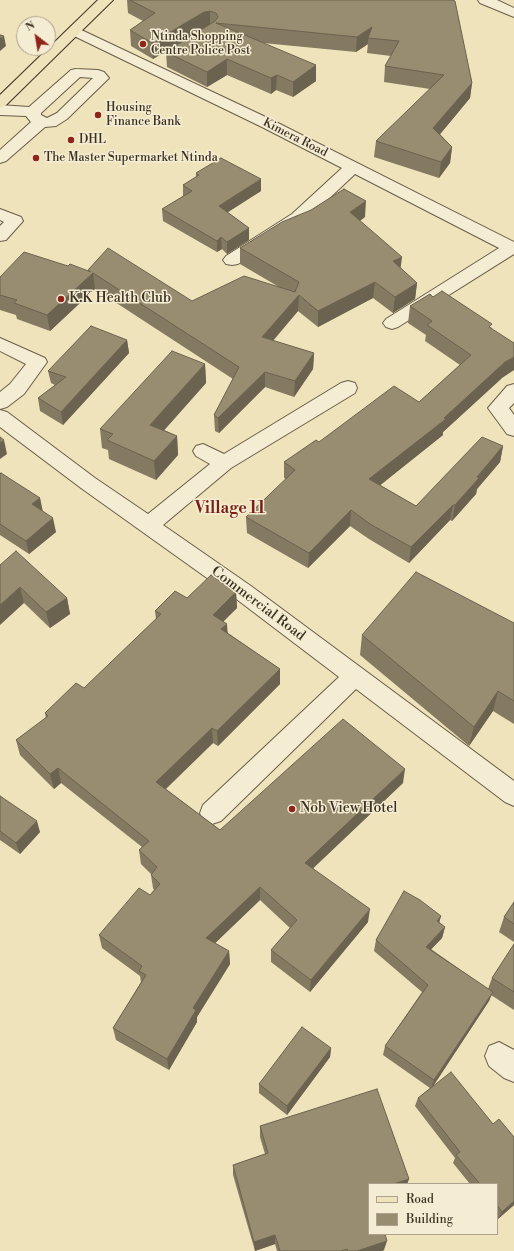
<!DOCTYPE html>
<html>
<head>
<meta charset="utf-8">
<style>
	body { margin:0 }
	#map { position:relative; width:514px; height:1251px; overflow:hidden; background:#efe3bb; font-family:"Libre Bodoni",serif }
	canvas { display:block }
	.legend { position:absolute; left:368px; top:1183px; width:130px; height:52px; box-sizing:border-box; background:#f5edd3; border:1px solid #aba18c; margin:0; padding:5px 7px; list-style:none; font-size:12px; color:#3c3021 }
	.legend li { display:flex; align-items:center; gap:8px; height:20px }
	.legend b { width:20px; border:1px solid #aba18c }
	.north { position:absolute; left:16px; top:16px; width:40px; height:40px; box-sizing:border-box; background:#f5edd3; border:1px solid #aba18c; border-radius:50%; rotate:329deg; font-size:11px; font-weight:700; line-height:16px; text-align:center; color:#3c3021 }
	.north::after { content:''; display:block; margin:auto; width:14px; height:18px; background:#8f2418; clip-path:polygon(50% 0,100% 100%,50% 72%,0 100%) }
</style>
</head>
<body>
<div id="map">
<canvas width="514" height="1251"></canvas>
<ul class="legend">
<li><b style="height:5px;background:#efe3bb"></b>Road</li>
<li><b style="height:11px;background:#998d71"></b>Building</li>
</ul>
<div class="north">N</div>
</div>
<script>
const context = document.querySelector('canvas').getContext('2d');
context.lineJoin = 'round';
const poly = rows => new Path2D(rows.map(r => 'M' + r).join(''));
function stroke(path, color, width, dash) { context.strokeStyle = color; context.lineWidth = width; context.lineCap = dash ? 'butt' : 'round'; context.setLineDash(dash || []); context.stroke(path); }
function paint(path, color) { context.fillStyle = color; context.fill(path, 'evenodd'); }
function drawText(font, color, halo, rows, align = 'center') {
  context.font = font + ' "Libre Bodoni",serif'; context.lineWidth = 3; context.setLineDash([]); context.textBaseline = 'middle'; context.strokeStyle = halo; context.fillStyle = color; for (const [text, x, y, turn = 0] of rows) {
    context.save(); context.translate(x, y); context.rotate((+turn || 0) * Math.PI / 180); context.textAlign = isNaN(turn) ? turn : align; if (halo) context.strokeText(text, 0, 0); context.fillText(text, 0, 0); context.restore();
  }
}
const minor = poly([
	[478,0,497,0,514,8,514,17,480,3,478,0],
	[75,27,274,121,514,242,514,254,398,327,392,329,386,327,383,323,386,319,499,248,355,174,304,222,238,264,232,265,226,264,223,260,226,256,292,214,342,168,262,127,70,34,68,31,70,28,75,27],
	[76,69,98,70,104,72,109,78,67,119,56,126,45,127,6,161,0,163,0,150,31,122,26,116,0,115,0,105,29,107,71,70,76,69],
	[80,77,93,78,57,113,47,118,41,115,41,113,80,77],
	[0,209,21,217,23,221,6,240,0,241,0,226,4,222,0,220,0,209],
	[0,338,45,358,47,362,24,394,7,407,0,409,0,392,10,384,26,364,0,351,0,338],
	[348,381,355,383,357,388,355,393,231,468,163,525,251,586,514,781,514,806,505,802,356,689,221,821,212,824,203,821,200,813,203,805,339,677,235,598,81,488,0,427,0,410,7,412,95,478,148,514,210,464,196,456,193,451,196,446,203,444,224,454,341,383,348,381],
	[514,384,514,403,509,408,514,415,514,436,507,434,488,408,507,386,514,384],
	[499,1042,514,1050,514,1082,504,1078,489,1066,485,1056,489,1046,499,1042]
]);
const major = poly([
	[98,0,113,0,5,106,0,108,0,95,98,0]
]);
stroke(minor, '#695d48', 2);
stroke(major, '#3c3021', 2);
paint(minor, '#f5edd3');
paint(major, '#efe3bb');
paint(poly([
	[127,0,452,0,472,83,470,98,440,134,452,147,450,163,439,178,374,157,376,141,430,89,384,82,385,66,391,56,367,53,368,44,356,52,263,43,316,81,293,97,276,90,271,94,227,75,207,87,167,67,166,52,205,28,153,59,131,46,130,30,143,21,128,13],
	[196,173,261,191,227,212,249,228,249,240,227,254,222,249,217,252,163,221,162,209,183,196,183,185,196,177],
	[365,217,360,221,401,268,417,283,415,299,393,313,373,298,318,327,298,311,273,341,314,353,313,369,294,397,265,387,219,433,215,431,214,415,233,379,95,289,50,331,17,319,16,315,0,310,0,277,68,266,89,271,192,301,279,287,240,264,240,248],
	[433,297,492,328,502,378,443,432,443,435,380,485,416,506,503,446,500,462,477,489,476,494,452,521,450,520,409,563,369,539,350,526,308,568,247,533,246,517,286,479,284,478,284,462,319,442,419,402,460,365,425,341,426,335,408,323,410,306],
	[127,340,129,353,63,425,40,411,38,398,55,385,51,383,48,371],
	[205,364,206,383,164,430,177,436,178,455,156,480,109,459,108,450,102,448,100,429],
	[0,474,40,498,42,511,56,532,29,554,0,535],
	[0,565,67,598,70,614,50,628,24,603],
	[236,592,237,608,223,621,228,633,280,669,280,684,218,746,213,743,166,789,220,830,403,783,313,868,368,922,310,992,271,962,271,950,290,928,260,900,215,943,229,951,230,964,197,1017,197,1022,169,1070,116,1040,113,1028,141,982,140,976,102,948,99,935,150,895,154,890,153,888,151,875,151,874,141,864,139,850,142,847,61,783,54,789,20,755,16,740,46,718,45,713,84,688,156,619,155,611,187,598],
	[514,623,514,724,493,711,469,746,360,655,362,635],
	[0,796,40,832,20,854,0,840],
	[514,902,514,942,499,932,504,917],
	[441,916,439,922,445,927,442,938,431,949,488,989,492,978,514,944,514,1010,491,995,489,1001,434,1085,514,1205,498,1219,497,1217,497,1184,470,1184,453,1163,455,1158,415,1106,418,1098,430,1088,383,1055,385,1046,422,992,374,951,376,940],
	[331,1048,330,1057,287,1115,259,1093,259,1084],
	[260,1126,409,1179,407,1184,369,1184,384,1250,382,1251,277,1251,275,1244,255,1251,233,1175,233,1165,265,1154,260,1137]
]), '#847961');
paint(poly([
	[210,11,210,27,204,28,153,59,152,43,204,12],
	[372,27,368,38,368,44,356,52,357,37],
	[4,36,6,46,0,51,0,39],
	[227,59,227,75,207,87,207,72],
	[316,65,316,81,293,97,293,82],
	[277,75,276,90,271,94,271,78],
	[472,83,470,98,432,144,433,128],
	[452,147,450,163,439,178,441,162],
	[261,179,261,191,219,218,219,206],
	[366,201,365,217,349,228,350,212],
	[249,228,249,240,227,254,227,242],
	[221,237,222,249,217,252,217,241],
	[402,257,400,273,393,261],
	[93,273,95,289,50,331,47,315],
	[375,282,373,298,318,327,318,311],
	[417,283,415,299,393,313,395,297],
	[299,295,298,311,262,353,262,337],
	[127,340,129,353,63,425,61,412],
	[314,353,313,369,294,397,295,381],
	[514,357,514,370,502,378,443,432,443,435,368,495,369,479,444,418,505,362],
	[205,364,206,383,152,444,150,425],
	[265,372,265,387,219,433,218,418],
	[177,436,178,455,156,480,154,461],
	[4,440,7,454,0,459,0,443],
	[503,446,500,462,477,489,476,494,452,521,455,505],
	[40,498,43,512,32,504],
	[453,505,450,520,409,563,411,547],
	[351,510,350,526,308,568,309,553],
	[53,518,56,532,29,554,26,541],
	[20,587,24,603,0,625,0,605],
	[236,592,237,608,214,631,213,615],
	[67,598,70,614,50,628,46,612],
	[227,624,228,640,221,629],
	[280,669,280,684,218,746,217,731],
	[498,691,493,711,469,746,474,727],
	[212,728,213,743,158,796,156,782],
	[58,768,61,783,54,789,50,774],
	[405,769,403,783,304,877,305,863],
	[37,821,40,832,20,854,16,843],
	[260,887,260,900,207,951,206,938],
	[370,909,368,922,310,992,311,980],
	[441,916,438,927,437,921],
	[445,927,442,938,424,957,426,947],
	[229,951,230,964,197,1017,197,1022,169,1070,167,1059,193,1008],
	[493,992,489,1001,431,1089,434,1080],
	[331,1048,330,1057,287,1115,287,1106],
	[409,1179,407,1184,393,1184],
	[514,1201,514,1205,498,1219,502,1212],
	[275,1235,275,1244,255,1251,254,1242],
	[387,1241,384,1250,382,1251,357,1251]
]), '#6b634f');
const building = poly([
	[130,0,452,0,455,1,472,83,433,128,452,147,441,162,376,141,444,75,385,66,399,41,368,38,372,27,357,37,216,23,316,65,293,82,277,75,271,78,227,59,207,72,166,52,215,21,218,17,216,13,210,11,204,12,152,43,130,30,155,13,130,0],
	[0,35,4,36,0,39,0,35],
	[221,158,261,179,219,206,249,228,227,242,221,237,217,241,162,209,192,191,183,185,199,175,196,173,221,158],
	[344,189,366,201,350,212,402,257,393,261,417,283,395,297,375,282,318,311,299,295,262,337,314,353,295,381,265,372,218,418,214,415,239,367,93,273,47,315,14,303,17,300,0,295,0,277,24,252,68,266,70,264,91,272,88,270,108,248,192,301,244,276,295,292,299,282,240,248,282,222,311,210,344,189],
	[442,291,492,324,489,327,514,343,514,357,505,362,444,418,446,419,369,479,416,506,482,437,503,446,477,477,479,478,455,505,453,505,411,547,370,524,351,510,309,553,246,517,295,470,284,462,316,440,319,442,394,386,419,402,471,355,427,325,432,321,410,306,430,294,433,297,442,291],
	[91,326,127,340,61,412,38,398,66,377,48,371,91,326],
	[172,351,205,364,150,425,177,436,154,461,107,440,113,434,100,429,172,351],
	[0,437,4,440,0,443,0,437],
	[1,473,40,498,32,504,53,518,26,541,0,524,0,474,1,473],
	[16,551,67,598,46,612,20,587,0,605,0,565,16,551],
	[416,572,514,623,514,701,498,691,474,727,362,635,416,572],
	[211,575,236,592,213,615,227,624,221,629,280,669,217,731,212,728,156,782,220,830,343,719,405,769,305,863,370,909,311,980,271,950,297,920,260,887,206,938,229,951,193,1008,196,1010,167,1059,113,1028,146,975,139,971,142,966,99,935,139,888,150,895,160,884,151,875,157,867,139,850,149,841,58,768,50,774,16,740,48,716,45,713,76,683,84,688,161,614,155,611,175,591,187,598,211,575],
	[0,796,37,821,16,843,0,831,0,796],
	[404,891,420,900,441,916,437,921,445,927,426,947,493,992,434,1080,385,1046,428,985,376,940,404,891],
	[514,902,514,924,504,917,514,902],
	[514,944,514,992,492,978,514,944],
	[302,1027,331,1048,287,1106,259,1084,302,1027],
	[451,1072,493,1124,499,1119,514,1137,514,1201,502,1212,497,1205,497,1184,480,1184,456,1155,460,1152,418,1098,451,1072],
	[377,1089,409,1179,393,1184,369,1184,369,1234,385,1234,387,1241,357,1251,348,1251,347,1249,341,1251,280,1251,275,1235,254,1242,233,1165,268,1153,260,1126,377,1089]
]);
paint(building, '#998d71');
stroke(building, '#6b634f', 1);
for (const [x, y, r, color] of [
	[143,44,4,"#8f2418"],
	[98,115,4,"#8f2418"],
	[71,140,4,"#8f2418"],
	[36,158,4,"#8f2418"],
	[61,299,4,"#8f2418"],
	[292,809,4,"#8f2418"]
]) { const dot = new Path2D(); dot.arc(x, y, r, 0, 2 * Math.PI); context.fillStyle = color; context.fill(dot); stroke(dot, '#f5edd3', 1.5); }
drawText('12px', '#3c3021', '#f5edd3', [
	["Ntinda Shopping",151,37],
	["Centre Police Post",151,51],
	["Housing",106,108],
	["Finance Bank",106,122],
	["DHL",79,140],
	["The Master Supermarket Ntinda",44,158]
], 'left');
drawText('12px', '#3c3021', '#f5edd3', [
	["Kimera Road",295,138,27]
]);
drawText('14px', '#3c3021', '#f5edd3', [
	["K.K Health Club",69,299],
	["Nob View Hotel",300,809]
], 'left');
drawText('14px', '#3c3021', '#f5edd3', [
	["Commercial Road",258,604,37]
]);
drawText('bold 16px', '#7a1f14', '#f5edd3', [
	["Village 11",230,509]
]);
</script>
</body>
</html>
